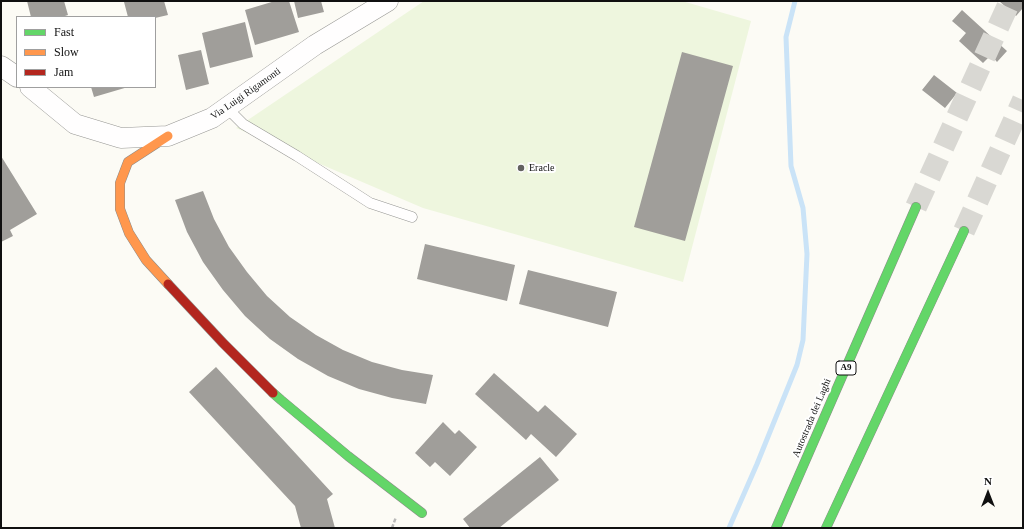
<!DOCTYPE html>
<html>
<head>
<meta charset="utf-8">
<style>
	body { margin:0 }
	#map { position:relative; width:1024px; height:529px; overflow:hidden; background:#fcfbf5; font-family:"Times New Roman",serif }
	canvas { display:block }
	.frame { position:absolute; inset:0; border:2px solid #101010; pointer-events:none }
	.legend { position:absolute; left:16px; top:16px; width:140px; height:72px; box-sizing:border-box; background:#fff; border:1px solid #9f9f9f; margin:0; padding:5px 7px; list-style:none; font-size:12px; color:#101010 }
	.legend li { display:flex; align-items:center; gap:8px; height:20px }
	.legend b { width:20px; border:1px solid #9f9f9f }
	.north { position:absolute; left:968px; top:473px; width:40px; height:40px; -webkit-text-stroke:3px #fff; paint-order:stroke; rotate:0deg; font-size:11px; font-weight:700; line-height:16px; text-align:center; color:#101010 }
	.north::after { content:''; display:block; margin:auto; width:14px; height:18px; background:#101010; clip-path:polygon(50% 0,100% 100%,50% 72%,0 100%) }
</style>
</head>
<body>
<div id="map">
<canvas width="1024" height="529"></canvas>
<div class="frame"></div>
<ul class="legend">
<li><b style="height:5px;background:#63d668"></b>Fast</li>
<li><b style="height:5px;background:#ff974d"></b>Slow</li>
<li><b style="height:5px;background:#b3261e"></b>Jam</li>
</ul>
<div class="north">N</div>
</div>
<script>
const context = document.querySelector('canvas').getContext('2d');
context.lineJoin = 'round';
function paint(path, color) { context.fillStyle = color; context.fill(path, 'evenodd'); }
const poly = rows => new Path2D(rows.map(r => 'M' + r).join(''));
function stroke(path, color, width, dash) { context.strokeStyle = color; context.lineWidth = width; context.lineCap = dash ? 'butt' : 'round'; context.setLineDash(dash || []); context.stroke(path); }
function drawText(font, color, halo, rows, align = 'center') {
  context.font = font + ' "Times New Roman",serif'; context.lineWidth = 4; context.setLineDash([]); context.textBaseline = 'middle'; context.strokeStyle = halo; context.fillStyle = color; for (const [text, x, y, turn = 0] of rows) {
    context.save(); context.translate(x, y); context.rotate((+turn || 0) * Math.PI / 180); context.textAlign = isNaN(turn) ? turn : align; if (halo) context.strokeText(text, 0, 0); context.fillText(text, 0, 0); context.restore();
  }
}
paint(poly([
	[424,1,682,1,751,21,683,282,423,208,236,128]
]), '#eef6de');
stroke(poly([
	[729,528,757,464,797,365,803,340,807,254,803,208,791,166,786,37,795,1]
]), '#cae3f7', 5);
paint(poly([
	[27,1,64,1,68,15,62,17,31,17],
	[129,1,164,1,168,15,155,18,155,17,128,17,124,2],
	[275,1,289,1,299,32,255,45,245,10],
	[294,1,321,1,324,12,298,18],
	[999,1,1023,1,1023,8,1016,16],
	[962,10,1007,51,997,62,991,55,983,63,959,41,966,33,952,21],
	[245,22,253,57,210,68,202,33],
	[201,50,209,84,186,90,178,55],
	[682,52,733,66,685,241,634,227],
	[934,75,957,93,945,108,922,90],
	[91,87,128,87,94,97],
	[1,156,37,214,10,230,13,236,1,242],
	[203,191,214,219,229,247,247,272,267,296,290,317,316,335,343,350,372,362,402,370,433,375,426,404,392,398,359,389,328,376,298,359,270,339,245,316,223,290,203,262,187,232,175,200],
	[425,244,515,265,507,301,417,279],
	[528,270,617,292,608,327,519,304],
	[216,367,333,494,327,499,335,528,301,528,295,506,189,392],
	[494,373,538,412,545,405,577,434,556,457,531,434,526,440,475,394],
	[443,422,455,434,459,430,477,447,450,476,435,462,430,467,415,453],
	[540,457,559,480,499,528,470,528,463,519]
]), '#a09e9a');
stroke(poly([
	[916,207,1010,1],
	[964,231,1023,100]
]), '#d9d8d3', 22, [22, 11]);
const lane = poly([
	[227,108,243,124,297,156,370,203,412,217]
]);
const street = poly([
	[1,66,17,77],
	[30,87,75,124,121,138,168,136,212,118,315,45,388,1]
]);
const fast = poly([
	[273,393,281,400,348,456,422,513],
	[776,528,916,207],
	[826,528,964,231]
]);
const slow = poly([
	[168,136,128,162,120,183,120,209,129,233,146,260,168,284]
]);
const jam = poly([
	[168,284,223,343,273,393]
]);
stroke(lane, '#969693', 11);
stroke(street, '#969693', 21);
stroke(fast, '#8d8c8a', 10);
stroke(slow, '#8d8c8a', 10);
stroke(jam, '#8d8c8a', 10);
stroke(poly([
	[392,528,396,517]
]), '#b9b9b8', 2.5, [4, 2]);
stroke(lane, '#fffefe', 10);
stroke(street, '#fffefe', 20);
stroke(fast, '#63d668', 9);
stroke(slow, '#ff974d', 9);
stroke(jam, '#b3261e', 9);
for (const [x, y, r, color] of [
	[521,168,4,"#636260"]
]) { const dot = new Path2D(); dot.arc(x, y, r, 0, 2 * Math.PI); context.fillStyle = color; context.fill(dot); stroke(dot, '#fff', 1.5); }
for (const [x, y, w] of [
	[846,368,20]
]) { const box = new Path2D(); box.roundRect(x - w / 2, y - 7, w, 14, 3); context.fillStyle = '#fff'; context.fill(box); stroke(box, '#101010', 1); }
drawText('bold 9px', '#101010', null, [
	["A9",846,368]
]);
drawText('10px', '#101010', '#fff', [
	["Via Luigi Rigamonti",246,94,-35],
	["Autostrada dei Laghi",812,418,-67]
]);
drawText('10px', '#101010', '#fff', [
	["Eracle",529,168]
], 'left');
</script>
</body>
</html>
